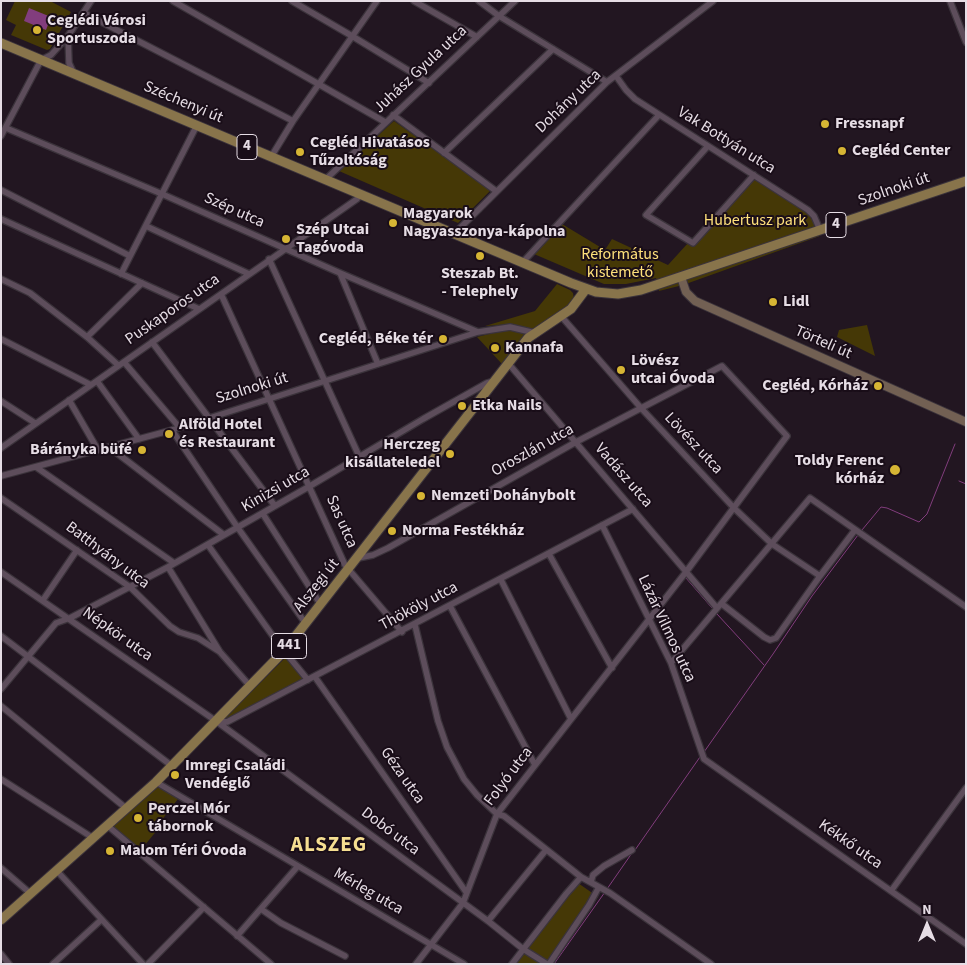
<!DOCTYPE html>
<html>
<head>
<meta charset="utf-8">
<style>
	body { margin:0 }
	#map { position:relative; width:967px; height:965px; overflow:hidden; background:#221621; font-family:"Source Sans 3",sans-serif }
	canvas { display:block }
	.frame { position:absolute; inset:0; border:2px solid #e6dde5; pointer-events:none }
	.north { position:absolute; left:902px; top:900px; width:50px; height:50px; -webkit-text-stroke:4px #190d18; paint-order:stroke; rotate:0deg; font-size:14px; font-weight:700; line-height:20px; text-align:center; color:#e6dde5 }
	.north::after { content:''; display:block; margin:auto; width:18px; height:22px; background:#e6dde5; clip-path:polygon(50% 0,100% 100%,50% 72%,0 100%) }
</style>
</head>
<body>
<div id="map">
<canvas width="967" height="965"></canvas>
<div class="frame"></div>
<div class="north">N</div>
</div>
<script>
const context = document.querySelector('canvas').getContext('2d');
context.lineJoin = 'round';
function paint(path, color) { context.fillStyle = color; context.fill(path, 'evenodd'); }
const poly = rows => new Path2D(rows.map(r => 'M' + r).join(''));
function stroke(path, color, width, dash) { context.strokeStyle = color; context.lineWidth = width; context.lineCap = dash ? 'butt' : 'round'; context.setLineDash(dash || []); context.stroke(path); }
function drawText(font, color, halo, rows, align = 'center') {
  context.font = font + ' "Source Sans 3",sans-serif'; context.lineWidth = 4; context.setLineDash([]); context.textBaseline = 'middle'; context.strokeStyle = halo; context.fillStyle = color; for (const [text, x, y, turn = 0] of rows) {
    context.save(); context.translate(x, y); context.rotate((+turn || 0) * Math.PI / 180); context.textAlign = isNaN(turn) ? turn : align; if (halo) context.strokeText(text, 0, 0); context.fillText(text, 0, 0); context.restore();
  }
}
paint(poly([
	[15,1,50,1,71,12,50,49,47,50,11,35,16,25,6,20],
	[394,121,491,190,458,223,339,171],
	[749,176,810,214,820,236,683,285,659,291,656,278,626,284,604,284,534,254,562,224,605,250,612,239,668,265],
	[557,284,570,290,573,293,574,299,570,308,533,330,513,324,485,326,535,311],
	[867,325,875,356,837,337,839,330],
	[509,329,525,333,526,337,502,364,477,337],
	[286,657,303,679,229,719,224,719],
	[155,785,178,799,161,821,163,823,140,851,111,827],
	[578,883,598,897,553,964,513,964]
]), '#453806');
paint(poly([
	[29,8,51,17,46,30,24,21]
]), '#823d7d');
stroke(poly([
	[959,481,966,484],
	[862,530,881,507,887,508,919,522,927,514,955,444],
	[686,578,712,608],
	[717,614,764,665],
	[704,752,773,654,812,596,858,535],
	[635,850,700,757],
	[607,889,632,853],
	[554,964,605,892]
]), '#823d7d', 1);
const minor = poly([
	[173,1,385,122],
	[292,1,352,36,429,83],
	[414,1,477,37],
	[479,1,499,16,607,82],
	[950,1,966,42],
	[84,13,293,121],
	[68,36,69,63,74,74],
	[616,76,626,90,635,99,808,210,814,216,820,230],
	[393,115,496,191],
	[6,128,162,194,340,273,478,332],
	[1,136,41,60,51,55,68,36,91,1],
	[708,146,646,215,693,243,754,175],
	[444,153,553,49],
	[271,157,293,121,377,1],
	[325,180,515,1],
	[1,190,130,256],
	[1,219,199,309],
	[146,226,249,274],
	[454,234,607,82,713,1],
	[269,259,359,456],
	[522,263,659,115],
	[340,273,378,364],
	[121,274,197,125],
	[1,279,30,293,87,337,118,365],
	[221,294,345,565,402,632],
	[561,316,641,408,734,508,772,544,820,576],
	[87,337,142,283],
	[1,339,91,385],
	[152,342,275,506],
	[124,362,179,427],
	[508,363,717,608],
	[97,381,139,439],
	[69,400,98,450],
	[1,401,35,423],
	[172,430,238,528,306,624],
	[109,447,224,535],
	[1,448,357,199,360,194],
	[36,467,174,563],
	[1,476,172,430,478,332,510,327,535,333],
	[1,498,130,587,170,626,179,632,198,638,220,652],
	[263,514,321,605],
	[602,525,671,663,704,759,966,944],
	[208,545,280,646,308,680],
	[549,554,612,668],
	[358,558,373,555,388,548,576,442,722,366,787,436,686,572,497,814,463,903,416,964],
	[168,567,220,652,250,686],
	[1,572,216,721,488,921,523,949,547,964],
	[501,580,571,719],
	[43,600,77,550],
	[722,604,764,637,770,640,776,638,820,576,855,530],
	[450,606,535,765],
	[415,625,438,721,447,747,464,779,477,795,497,814,504,816,581,877,610,893,711,964],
	[1,636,172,766],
	[671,663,810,498,966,607],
	[315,677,466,892],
	[1,689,56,623,70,618,168,567,310,486,423,419,487,383,494,381],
	[1,706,127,809],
	[218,721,227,722,633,509],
	[1,779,93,838],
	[156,782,464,964],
	[108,826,271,964],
	[1,868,31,894],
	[57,871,143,964],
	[591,882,593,875,604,866,632,850],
	[891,891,966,788],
	[261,909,281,923,345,956],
	[488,921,546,850],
	[237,936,298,866],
	[1,954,9,964],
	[53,964,101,920],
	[148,964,204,907],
	[512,964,566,894,581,877],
	[549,964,589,905,599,887]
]);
const secondary = poly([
	[681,277,686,292,695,301,966,422]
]);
const primary = poly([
	[1,43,571,283,596,292,618,294,641,290,966,181],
	[1,920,156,782,284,651,528,338,571,309,586,289]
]);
stroke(minor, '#3b333b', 8);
stroke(secondary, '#3b333b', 10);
stroke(primary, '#3b333b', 11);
stroke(minor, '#5d4d5b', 5.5);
stroke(secondary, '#726053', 8);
stroke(primary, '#88744b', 9);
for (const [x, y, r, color] of [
	[37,30,5,"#d6b534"],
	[825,124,5,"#d6b534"],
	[842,151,5,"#d6b534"],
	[300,152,5,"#d6b534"],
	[393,223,5,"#d6b534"],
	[286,239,5,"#d6b534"],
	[480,256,5,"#d6b534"],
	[773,302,5,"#d6b534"],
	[443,339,5,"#d6b534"],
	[495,348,5,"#d6b534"],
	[621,370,5,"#d6b534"],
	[878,386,5,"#d6b534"],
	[462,406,5,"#d6b534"],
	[169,434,5,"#d6b534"],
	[142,450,5,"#d6b534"],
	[450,454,5,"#d6b534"],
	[895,470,6,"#d6b534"],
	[421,496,5,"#d6b534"],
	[392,531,5,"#d6b534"],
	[175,775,5,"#d6b534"],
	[138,818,5,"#d6b534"],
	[110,851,5,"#d6b534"]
]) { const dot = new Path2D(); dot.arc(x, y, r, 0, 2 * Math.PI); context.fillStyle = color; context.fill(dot); stroke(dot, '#190d18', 2); }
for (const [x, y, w] of [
	[247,147,20],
	[836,225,20],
	[289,646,35]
]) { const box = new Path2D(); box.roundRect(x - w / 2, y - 12.5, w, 25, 4); context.fillStyle = '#190d18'; context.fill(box); stroke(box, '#e6dde5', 1); }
drawText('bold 15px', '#e6dde5', null, [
	["4",247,147],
	["4",836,225],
	["441",289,646]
]);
drawText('bold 16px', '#e6dde5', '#190d18', [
	["Ceglédi Városi",47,21],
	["Sportuszoda",47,39],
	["Fressnapf",835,124],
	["Cegléd Hivatásos",310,143],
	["Tűzoltóság",310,161],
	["Cegléd Center",852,151],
	["Magyarok",403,214],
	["Nagyasszonya-kápolna",403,232],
	["Szép Utcai",296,230],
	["Tagóvoda",296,248],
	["Steszab Bt.",480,274,"center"],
	["- Telephely",480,292,"center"],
	["Lidl",783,302],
	["Cegléd, Béke tér",433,339,"right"],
	["Kannafa",505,348],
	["Lövész",631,361],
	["utcai Óvoda",631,379],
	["Cegléd, Kórház",868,386,"right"],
	["Etka Nails",472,406],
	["Alföld Hotel",179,425],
	["és Restaurant",179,443],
	["Herczeg",440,445,"right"],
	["kisállateledel",440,463,"right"],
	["Bárányka büfé",132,450,"right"],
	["Toldy Ferenc",884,461,"right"],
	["kórház",884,479,"right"],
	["Nemzeti Dohánybolt",431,496],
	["Norma Festékház",402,531],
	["Imregi Családi",185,766],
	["Vendéglő",185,784],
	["Perczel Mór",148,809],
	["tábornok",148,827],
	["Malom Téri Óvoda",120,851]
], 'left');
drawText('16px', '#e6dde5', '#190d18', [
	["Juhász Gyula utca",421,70,-43],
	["Dohány utca",569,102,-44],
	["Széchenyi út",183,103,23],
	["Vak Bottyán utca",726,141,32],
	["Szolnoki út",894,190,-19],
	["Szép utca",234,211,24],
	["Puskaporos utca",173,310,-35],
	["Törteli út",823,343,24],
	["Szolnoki út",252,389,-17],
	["Lövész utca",693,444,47],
	["Oroszlán utca",533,451,-29],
	["Vadász utca",623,476,49],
	["Kinizsi utca",276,490,-30],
	["Sas utca",341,522,66],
	["Batthyány utca",107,556,37],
	["Alszegi út",317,586,-52],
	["Thököly utca",419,607,-28],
	["Lázár Vilmos utca",666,629,65],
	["Népkör utca",117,635,35],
	["Géza utca",402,776,55],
	["Folyó utca",509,777,-53],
	["Dobó utca",390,832,37],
	["Kékkő utca",850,845,35],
	["Mérleg utca",368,892,30]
]);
drawText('16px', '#fee07b', '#190d18', [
	["Hubertusz park",755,221],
	["Református",620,255],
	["kistemető",620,273]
]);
context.letterSpacing = '1px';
drawText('bold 21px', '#f5de91', '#190d18', [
	["ALSZEG",329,846]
]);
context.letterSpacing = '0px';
</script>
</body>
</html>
